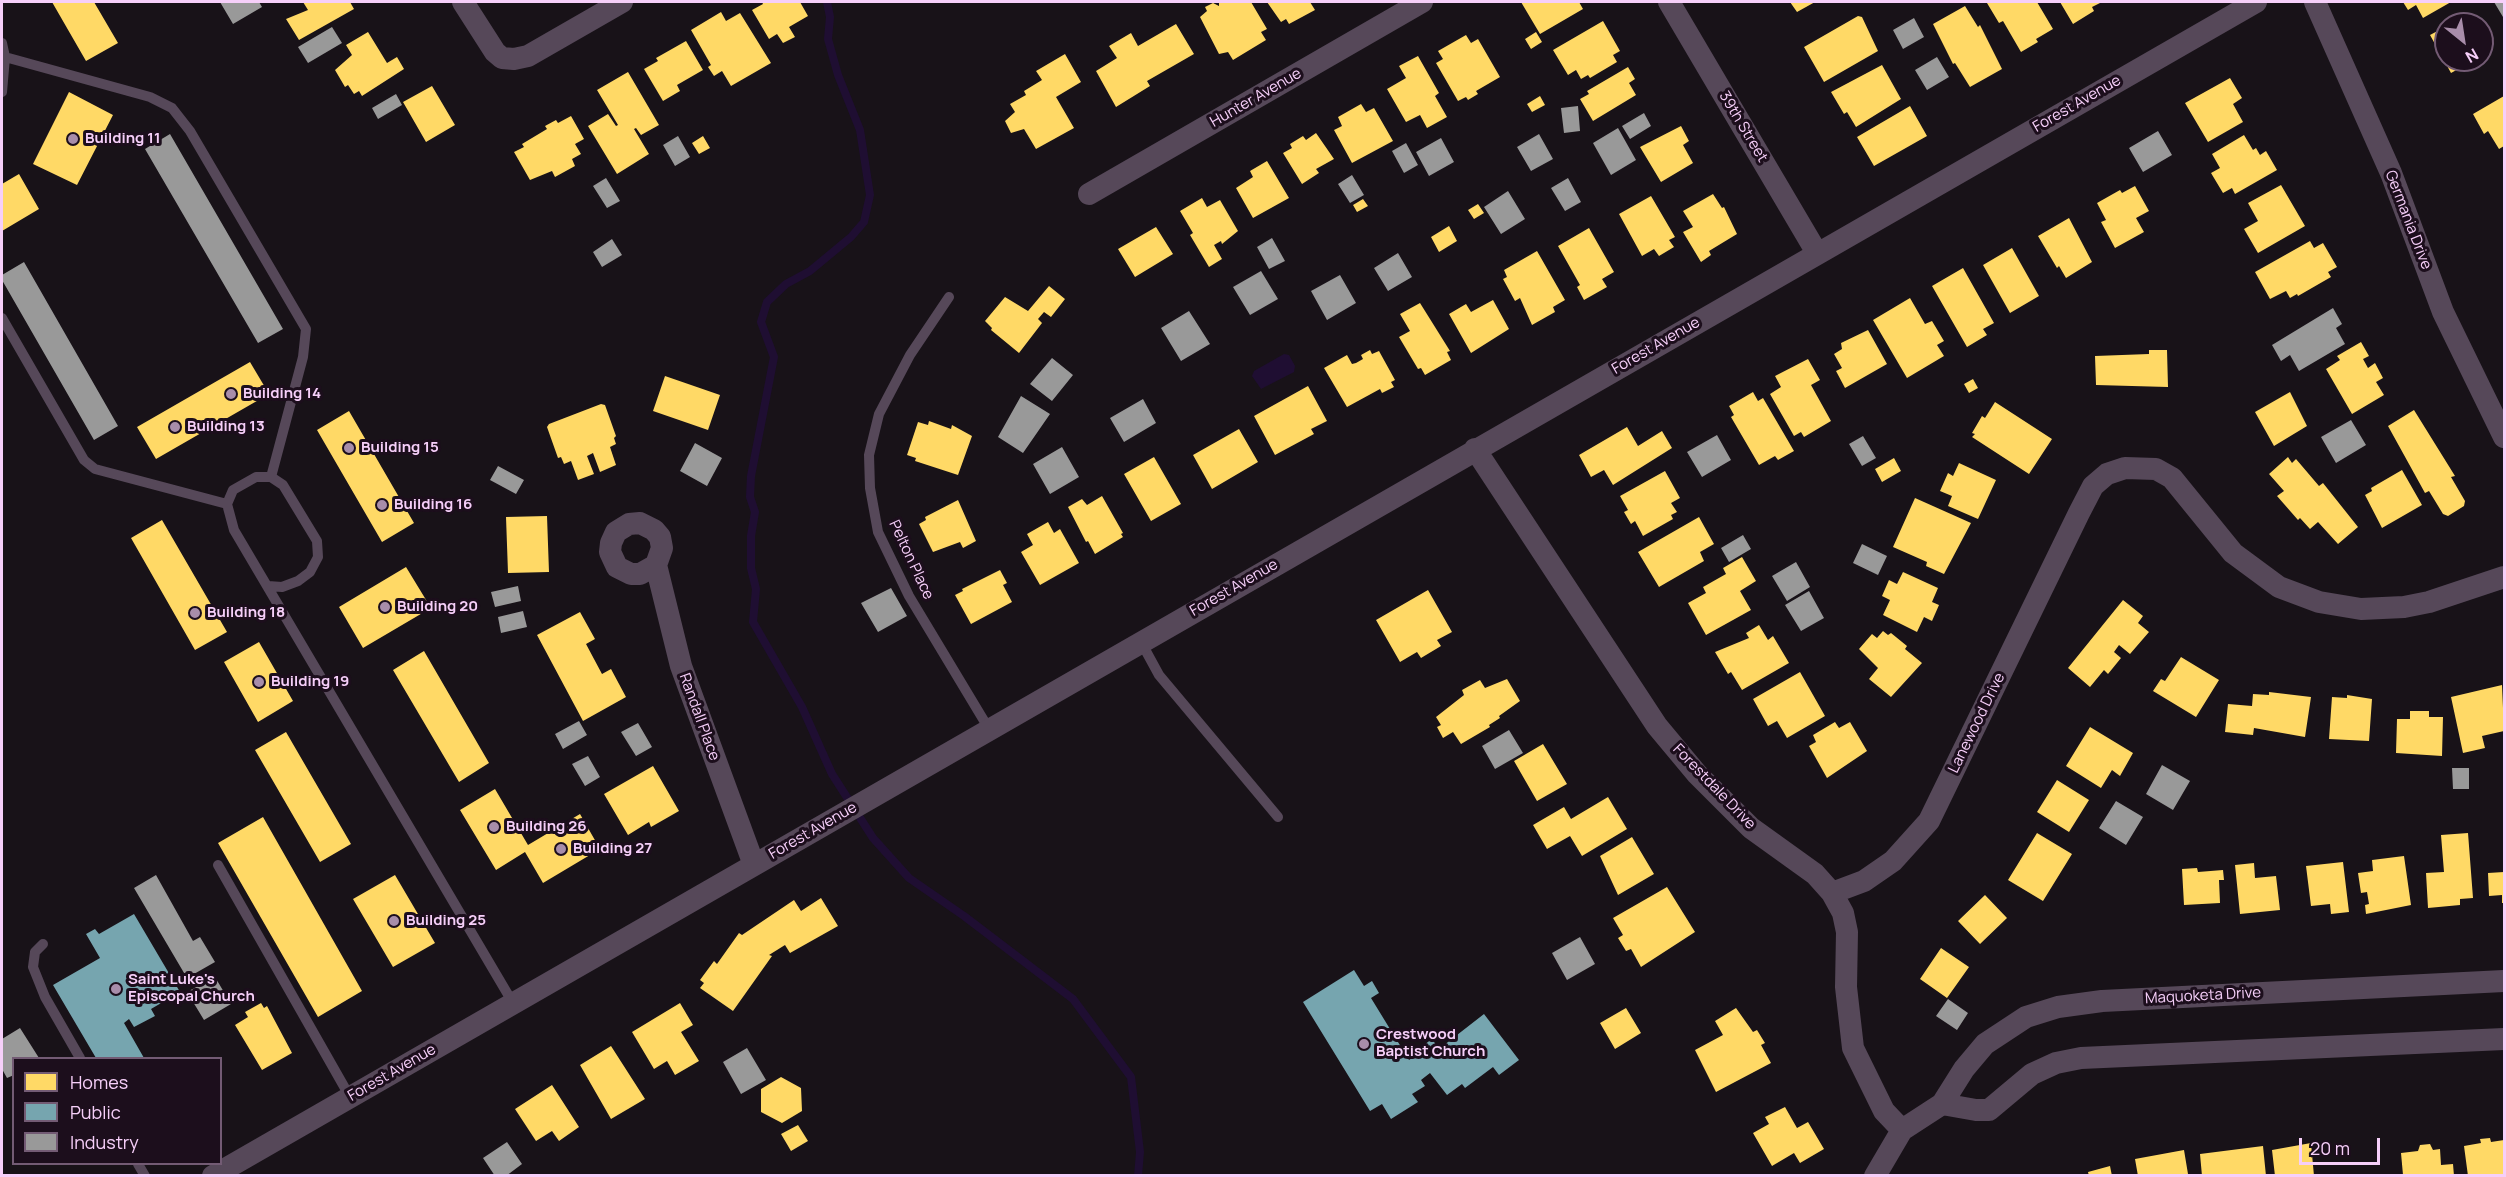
<!DOCTYPE html>
<html>
<head>
<meta charset="utf-8">
<style>
	body { margin:0 }
	#map { position:relative; width:2506px; height:1177px; overflow:hidden; background:#181218; font-family:Manrope,sans-serif }
	canvas { display:block }
	.frame { position:absolute; inset:0; border:3px solid #f6cff9; pointer-events:none }
	.legend { position:absolute; left:12px; top:1057px; width:210px; height:108px; box-sizing:border-box; background:#1c0e1c; border:2px solid #735b74; margin:0; padding:8px 10px; list-style:none; font-size:18px; color:#f6cff9 }
	.legend li { display:flex; align-items:center; gap:12px; height:30px }
	.legend b { width:30px; border:2px solid #735b74 }
	.north { position:absolute; left:2434px; top:12px; width:60px; height:60px; box-sizing:border-box; background:#1c0e1c; border:2px solid #735b74; border-radius:50%; rotate:150deg; font-size:16px; font-weight:700; line-height:24px; text-align:center; color:#f6cff9 }
	.north::after { content:''; display:block; margin:auto; width:21px; height:27px; background:#a88daa; clip-path:polygon(50% 0,100% 100%,50% 72%,0 100%) }
	.scale { position:absolute; left:2299px; top:1138px; width:81px; height:27px; box-sizing:border-box; border:3px solid #f6cff9; border-top:0; padding-left:8px; font-size:18px; line-height:21px; white-space:nowrap; color:#f6cff9; -webkit-text-stroke:4px #1c0e1c; paint-order:stroke }
</style>
</head>
<body>
<div id="map">
<canvas width="2506" height="1177"></canvas>
<div class="frame"></div>
<ul class="legend">
<li><b style="height:16px;background:#ffd966"></b>Homes</li>
<li><b style="height:16px;background:#76a5af"></b>Public</li>
<li><b style="height:16px;background:#999"></b>Industry</li>
</ul>
<div class="north">N</div>
<div class="scale">20 m</div>
</div>
<script>
const context = document.querySelector('canvas').getContext('2d');
context.lineJoin = 'round';
function paint(path, color) { context.fillStyle = color; context.fill(path, 'evenodd'); }
const poly = rows => new Path2D(rows.map(r => 'M' + r).join(''));
function stroke(path, color, width, dash) { context.strokeStyle = color; context.lineWidth = width; context.lineCap = dash ? 'butt' : 'round'; context.setLineDash(dash || []); context.stroke(path); }
function drawText(font, color, halo, rows, align = 'center') {
  context.font = font + ' Manrope,sans-serif'; context.lineWidth = 6; context.setLineDash([]); context.textBaseline = 'middle'; context.strokeStyle = halo; context.fillStyle = color; for (const [text, x, y, turn = 0] of rows) {
    context.save(); context.translate(x, y); context.rotate((+turn || 0) * Math.PI / 180); context.textAlign = isNaN(turn) ? turn : align; if (halo) context.strokeText(text, 0, 0); context.fillText(text, 0, 0); context.restore();
  }
}
paint(poly([
	[1284,354,1289,355,1295,366,1294,372,1261,389,1252,376,1254,371]
]), '#1f0e32');
paint(poly([
	[52,2,94,2,118,43,86,61],
	[303,2,350,2,354,9,299,40,286,19,308,10],
	[762,2,800,2,808,16,789,27,795,37,783,43,777,34,769,39,752,10,763,4],
	[1219,2,1251,2,1267,29,1261,32,1266,40,1233,60,1228,52,1219,54,1200,17,1207,11,1205,7,1213,3,1219,6],
	[1267,2,1310,2,1315,10,1289,24,1286,19,1281,22],
	[1521,2,1579,2,1583,9,1540,34],
	[1790,2,1815,2,1797,12],
	[1989,2,2037,2,2053,29,2036,39,2038,42,2021,52,2003,21,1999,23,1987,3],
	[2060,2,2102,2,2092,7,2094,11,2073,24],
	[2403,2,2451,2,2423,18,2416,5,2408,10],
	[1965,6,1978,27,1980,25,2002,69,1970,87,1955,63,1953,64,1933,24],
	[721,12,726,21,740,13,771,63,731,86,722,71,714,76,708,67,711,65,691,30],
	[1858,16,1862,17,1878,51,1824,82,1804,47],
	[1603,21,1620,51,1613,55,1617,62,1590,78,1588,75,1581,79,1576,70,1568,75,1553,50],
	[1176,24,1194,54,1147,81,1150,86,1116,107,1096,71,1117,58,1109,46,1131,33,1138,46],
	[2445,27,2446,60,2475,60,2451,73,2430,35],
	[368,32,387,63,397,57,404,69,362,96,359,91,354,94,348,85,345,87,335,70,352,55,346,45],
	[1536,32,1542,42,1531,49,1525,39],
	[1466,35,1471,43,1478,39,1500,77,1476,91,1478,94,1468,100,1466,97,1458,101,1436,63,1443,59,1438,51],
	[686,41,703,70,677,85,680,91,663,101,644,69,658,61,656,58],
	[1065,54,1081,82,1056,97,1074,128,1036,149,1024,129,1011,133,1005,121,1015,112,1010,104,1026,95,1024,91,1042,80,1036,71],
	[1418,56,1439,93,1435,96,1447,117,1427,128,1420,115,1406,122,1387,89,1406,78,1399,66],
	[1882,65,1901,99,1856,127,1847,112,1844,114,1831,92],
	[1628,67,1635,79,1629,83,1636,95,1593,121,1580,99,1589,94,1587,91],
	[628,72,659,125,641,135,636,128,634,129,649,154,617,174,588,126,608,114,616,126,618,125,597,90],
	[2230,78,2242,98,2233,104,2243,122,2208,142,2185,103],
	[432,86,455,125,426,142,403,102],
	[69,92,113,115,77,185,33,164],
	[1540,96,1545,105,1532,112,1527,104],
	[2504,96,2504,146,2499,149,2488,131,2484,134,2473,114],
	[1361,104,1366,112,1374,108,1393,141,1352,163,1334,130,1342,126,1338,117],
	[1910,106,1927,136,1874,166,1857,137],
	[571,116,584,139,575,144,581,154,572,159,575,166,555,177,552,171,530,180,514,152,524,147,522,144,547,129,545,126,556,120,558,123],
	[1681,126,1689,141,1683,145,1693,163,1661,182,1640,147],
	[1316,133,1334,159,1316,169,1319,173,1302,184,1283,153,1292,148,1290,144,1303,136,1306,140],
	[2244,135,2253,150,2256,148,2260,155,2266,151,2277,170,2235,194,2232,188,2223,193,2211,173,2220,168,2212,154],
	[703,136,710,148,699,154,692,143],
	[1267,161,1289,198,1253,218,1236,188,1253,177,1250,171],
	[19,174,39,209,2,231,2,184],
	[2281,185,2305,226,2258,253,2244,229,2258,221,2248,203],
	[2135,186,2149,211,2136,218,2144,232,2115,248,2101,222,2106,220,2097,203,2120,190,2122,193],
	[1713,194,1722,208,1724,207,1737,234,1709,251,1711,255,1701,262,1683,232,1693,227,1683,211],
	[1651,196,1675,237,1669,240,1674,247,1659,256,1654,249,1642,256,1619,214],
	[1202,198,1207,207,1220,200,1238,231,1222,244,1221,241,1214,245,1222,259,1209,267,1190,235,1193,233,1180,211],
	[1363,199,1368,206,1357,212,1353,205],
	[1478,204,1484,213,1474,219,1468,210],
	[2069,218,2092,262,2066,278,2059,266,2057,268,2038,236],
	[1449,226,1457,241,1439,252,1431,237],
	[1156,227,1173,254,1135,277,1118,249],
	[1589,228,1614,272,1602,279,1607,287,1584,300,1577,287,1580,285,1558,246],
	[2310,241,2314,248,2323,243,2337,267,2328,272,2331,277,2298,296,2297,294,2290,298,2286,291,2270,299,2255,272],
	[2012,248,2039,296,2010,313,1983,265],
	[1537,251,1565,300,1553,307,1555,312,1532,325,1520,298,1515,301,1503,279,1507,277,1504,270],
	[1963,268,1994,323,1983,329,1987,335,1967,347,1932,286],
	[1049,286,1065,299,1051,317,1044,312,1038,319,1042,323,1019,353,991,330,992,328,985,321,1005,297,1028,311],
	[1910,298,1925,324,1932,321,1944,341,1937,345,1944,356,1907,378,1873,320],
	[1493,300,1509,329,1471,353,1449,314,1466,304,1471,312],
	[1420,303,1450,351,1447,352,1451,360,1425,375,1421,368,1418,369,1399,337,1410,331,1400,314],
	[1868,330,1887,364,1845,388,1836,371,1842,368,1834,354,1842,349,1841,343],
	[2361,342,2369,356,2363,359,2368,368,2375,363,2383,378,2376,382,2384,395,2352,414,2326,369,2340,360,2337,356],
	[1370,350,1372,354,1379,351,1395,380,1391,382,1394,387,1382,393,1380,389,1347,407,1324,368,1347,355,1352,364,1356,363,1363,359,1361,355],
	[2149,350,2167,350,2168,387,2096,385,2095,356,2149,354],
	[1808,359,1820,380,1811,385,1831,421,1804,437,1801,432,1794,436,1770,394,1781,387,1775,376],
	[250,362,269,394,156,459,137,427],
	[665,376,720,395,708,430,653,411],
	[1973,379,1978,388,1969,393,1964,384],
	[1308,386,1327,421,1311,429,1314,434,1275,455,1254,416],
	[1753,392,1758,401,1763,398,1794,451,1778,460,1775,456,1759,465,1731,417,1734,415,1729,406],
	[2290,392,2307,426,2274,446,2255,412],
	[1995,402,2052,439,2029,474,1972,437,1975,434,1972,433,1982,416,1985,418],
	[601,404,605,405,616,436,614,438,616,444,610,447,616,465,600,472,593,453,587,456,594,474,578,480,571,461,564,464,561,457,558,458,547,427,549,424],
	[2414,410,2455,476,2451,477,2465,501,2464,506,2448,516,2443,514,2429,491,2425,493,2388,426],
	[349,411,414,523,382,542,317,430],
	[929,421,951,429,952,425,972,436,958,475,915,461,916,458,907,455,918,422,928,425],
	[1627,427,1638,446,1662,431,1672,448,1613,485,1604,470,1591,477,1579,455],
	[1239,429,1258,462,1212,489,1193,455],
	[1154,457,1181,504,1151,521,1124,474],
	[2288,457,2292,463,2296,459,2319,486,2323,483,2358,527,2338,544,2318,522,2310,529,2300,518,2298,520,2277,496,2284,491,2269,474],
	[1894,458,1901,471,1882,482,1875,469],
	[1959,463,1996,480,1978,519,1948,506,1952,496,1940,491,1948,473,1953,476],
	[2402,470,2422,505,2382,528,2365,495,2372,491,2371,488],
	[1665,471,1680,498,1671,503,1677,512,1671,515,1673,519,1643,536,1635,521,1631,524,1624,512,1628,510,1620,496],
	[1102,496,1123,533,1121,534,1123,537,1095,554,1088,541,1086,542,1068,507,1082,499,1087,505],
	[1915,498,1971,523,1944,574,1926,566,1927,562,1893,547],
	[958,500,976,541,963,548,960,542,933,552,919,524,926,520,925,517],
	[547,516,549,572,508,573,506,517],
	[1699,517,1714,544,1700,552,1704,561,1659,587,1638,552],
	[162,520,227,632,195,650,131,538],
	[1048,522,1054,533,1060,529,1079,563,1040,585,1021,552,1033,545,1027,534],
	[1742,557,1756,581,1740,591,1751,610,1706,635,1688,603,1706,593,1703,587,1726,574,1723,568],
	[406,567,431,608,363,648,339,607],
	[1000,570,1007,583,1003,585,1012,602,971,624,955,595,963,591,962,589],
	[1903,572,1938,588,1932,602,1939,605,1932,621,1924,617,1917,632,1883,615,1890,600,1882,596,1889,580,1897,584],
	[1428,590,1452,632,1437,640,1441,646,1421,658,1417,652,1400,662,1376,620],
	[2123,600,2143,616,2138,623,2149,632,2130,654,2119,645,2114,652,2121,658,2108,674,2104,670,2090,687,2068,668],
	[580,612,595,639,586,644,602,674,611,669,626,697,583,721,537,635],
	[1759,625,1768,640,1773,636,1789,663,1742,690,1731,672,1728,674,1715,652,1749,638,1746,633],
	[1883,631,1888,635,1891,633,1907,646,1905,649,1922,663,1891,697,1869,679,1878,668,1859,649,1872,634,1877,638],
	[259,642,293,701,258,722,224,662],
	[424,651,489,763,459,782,393,670],
	[2181,657,2219,680,2196,717,2153,691,2161,679,2165,681],
	[1800,672,1825,716,1787,738,1777,721,1768,726,1753,699],
	[1507,679,1520,701,1499,716,1500,718,1489,725,1490,727,1461,744,1453,732,1443,738,1437,727,1441,725,1436,717,1464,695,1462,690,1480,680,1485,688],
	[2502,685,2504,731,2482,736,2485,748,2463,753,2451,697],
	[2269,692,2311,697,2305,737,2254,728,2253,735,2225,732,2228,704,2252,706,2253,694,2269,695],
	[2347,695,2372,699,2369,741,2329,739,2332,697,2347,698],
	[2410,711,2429,711,2429,717,2443,717,2442,756,2396,753,2397,719,2410,719],
	[1835,722,1839,728,1850,722,1867,751,1827,778,1809,746,1816,742,1813,735],
	[2090,727,2133,753,2120,776,2112,770,2101,788,2066,766],
	[286,732,351,844,320,862,255,750],
	[1543,744,1567,784,1537,801,1514,761],
	[653,766,679,811,651,827,649,822,628,835,604,794],
	[2057,780,2089,800,2069,832,2037,812],
	[495,789,528,845,580,814,600,849,543,883,525,852,496,870,460,810],
	[1608,797,1627,829,1582,856,1570,836,1547,849,1533,825,1564,807,1571,819],
	[263,817,362,991,318,1017,218,843],
	[2037,833,2072,854,2043,901,2008,880],
	[2468,833,2473,898,2460,899,2460,905,2428,908,2426,873,2444,872,2441,835],
	[1632,837,1654,874,1618,895,1600,856],
	[2404,856,2411,905,2366,914,2365,905,2369,904,2367,892,2361,893,2358,873,2373,871,2372,860],
	[2343,862,2349,912,2331,914,2330,904,2311,906,2306,866],
	[2254,863,2255,878,2276,876,2280,910,2240,914,2235,865],
	[2197,868,2198,872,2223,870,2224,880,2219,880,2220,903,2184,905,2182,869],
	[2504,872,2504,903,2502,903,2502,895,2489,896,2488,873],
	[395,875,435,943,393,967,353,899],
	[1667,887,1695,932,1641,967,1631,949,1626,951,1618,938,1623,935,1613,918],
	[1985,895,2007,918,1980,944,1958,921],
	[821,898,838,926,790,953,785,945,769,955,772,956,733,1011,700,988,704,983,700,980,714,961,717,964,739,933,742,935,794,900,801,911],
	[1941,948,1969,967,1947,998,1920,979],
	[261,1003,264,1008,267,1006,292,1053,262,1070,235,1025,248,1017,245,1012],
	[680,1003,693,1025,681,1032,699,1061,675,1075,667,1061,654,1069,632,1032],
	[1626,1008,1641,1033,1615,1049,1600,1023],
	[1736,1008,1753,1032,1757,1030,1765,1043,1761,1045,1771,1063,1716,1092,1695,1050,1723,1035,1715,1021],
	[611,1046,645,1099,611,1119,580,1065],
	[781,1077,801,1088,802,1111,782,1123,761,1112,761,1089],
	[552,1085,579,1127,559,1141,552,1131,536,1141,515,1109],
	[1785,1107,1797,1128,1808,1122,1824,1149,1800,1163,1794,1153,1772,1166,1753,1133,1769,1124,1765,1117],
	[798,1125,808,1141,791,1151,781,1134],
	[2490,1138,2491,1142,2504,1140,2504,1176,2468,1176,2464,1146,2481,1143,2480,1139],
	[2311,1143,2314,1176,2275,1176,2272,1150],
	[2430,1144,2433,1150,2440,1149,2441,1165,2453,1164,2454,1176,2403,1175,2401,1153,2418,1151,2420,1145],
	[2263,1146,2266,1176,2202,1176,2200,1154],
	[2184,1150,2188,1174,2138,1176,2135,1159],
	[2110,1166,2112,1176,2089,1176,2088,1172]
]), '#ffd966');
paint(poly([
	[134,914,180,992,151,1009,155,1016,134,1027,129,1019,124,1023,144,1058,96,1058,53,985,100,958,86,934,95,929,99,934],
	[1354,970,1364,986,1372,981,1379,993,1371,998,1409,1060,1415,1056,1413,1053,1432,1039,1439,1049,1484,1014,1519,1060,1499,1075,1493,1067,1465,1088,1462,1084,1447,1095,1430,1073,1421,1080,1425,1086,1412,1094,1418,1102,1391,1119,1382,1104,1370,1111,1303,1002]
]), '#76a5af');
paint(poly([
	[220,2,259,2,262,7,233,24],
	[2494,2,2504,2,2504,16,2503,17],
	[1914,18,1924,37,1903,49,1893,30],
	[332,27,342,43,308,63,298,47],
	[1937,57,1949,77,1927,90,1915,70],
	[396,94,402,105,378,119,372,108],
	[1578,106,1580,131,1564,133,1561,108],
	[1644,113,1651,126,1630,139,1622,126],
	[1618,128,1636,160,1611,175,1593,143],
	[2158,131,2172,155,2143,172,2129,148],
	[170,134,283,329,258,343,145,149],
	[1539,134,1553,159,1531,171,1517,147],
	[678,136,690,157,675,166,663,145],
	[1441,138,1454,162,1429,176,1416,152],
	[1406,143,1418,165,1404,173,1392,151],
	[1352,175,1364,195,1350,203,1338,184],
	[606,178,620,201,607,208,593,186],
	[1568,178,1581,202,1565,211,1551,188],
	[1508,191,1525,219,1501,234,1484,207],
	[1272,238,1285,261,1269,269,1257,247],
	[612,239,622,255,602,267,593,252],
	[1398,253,1412,277,1388,291,1374,268],
	[24,262,118,426,94,440,2,280,2,275],
	[1261,271,1278,299,1250,315,1233,287],
	[1340,275,1356,303,1327,320,1311,291],
	[2333,308,2342,324,2336,328,2345,344,2299,371,2290,355,2281,361,2272,345],
	[1189,311,1210,344,1181,361,1161,328],
	[1052,358,1073,375,1052,401,1030,384],
	[1021,396,1050,414,1023,453,998,437],
	[1143,399,1156,423,1124,442,1110,418],
	[2351,420,2366,445,2336,463,2321,437],
	[1717,435,1731,460,1702,477,1687,452],
	[1863,436,1876,458,1862,466,1849,444],
	[695,443,722,458,707,486,680,471],
	[1062,447,1079,477,1050,494,1033,464],
	[498,466,524,480,516,494,490,480],
	[1743,535,1751,549,1729,562,1721,548],
	[1862,544,1887,556,1878,575,1853,563],
	[1796,562,1810,587,1787,601,1772,576],
	[518,586,521,601,495,607,491,592],
	[891,588,907,616,878,632,861,603],
	[1809,591,1824,618,1801,631,1785,605],
	[523,611,527,627,501,633,498,617],
	[579,721,587,735,563,749,555,734],
	[638,723,652,747,636,756,621,732],
	[1509,730,1523,753,1495,769,1482,746],
	[588,756,600,777,585,786,572,764],
	[2162,765,2190,781,2173,810,2146,794],
	[2452,768,2469,768,2469,789,2453,789],
	[2116,801,2143,817,2126,845,2099,828],
	[156,875,193,941,200,937,215,962,187,978,134,888],
	[1580,937,1595,964,1567,980,1552,953],
	[215,977,231,1004,204,1020,187,992],
	[1948,999,1968,1013,1957,1030,1936,1016],
	[20,1028,39,1058,14,1058,14,1075,7,1078,2,1069,2,1039],
	[747,1048,766,1080,741,1094,723,1062],
	[507,1142,522,1164,506,1176,495,1176,483,1158]
]), '#999');
stroke(poly([
	[827,2,830,17,828,39,838,75,860,130,870,195,864,222,851,237,810,271,786,284,767,302,761,322,774,357,751,476,750,497,755,512,751,536,751,568,756,589,753,622,802,707,832,774,873,838,909,878,964,916,1073,999,1131,1077,1140,1152,1138,1176]
]), '#1f0e32', 8);
stroke(poly([
	[2,43,5,57,2,92],
	[5,57,150,97,172,108,190,131,306,329,303,357,271,477],
	[949,297,910,355,879,414,869,455,870,488,878,532,909,596,989,729],
	[2,318,84,460,95,469,227,504],
	[268,586,282,587,298,581,310,572,318,557,317,541,283,485,271,477,256,477,233,490,227,504,234,530,513,1003],
	[1141,642,1159,675,1278,817],
	[218,865,350,1097],
	[43,944,35,952,33,967,45,997,80,1058],
	[138,1164,145,1176]
]), '#564859', 10);
stroke(poly([
	[463,2,495,52,502,58,514,59,528,56,622,2],
	[1669,2,1817,253],
	[2315,2,2391,173,2443,312,2504,437],
	[1089,194,1422,2],
	[1475,449,1657,726,1697,774,1751,828,1815,874,1832,893,1843,913,1847,932,1846,987,1853,1048,1884,1111,1902,1130],
	[656,565,640,574,631,574,617,567,610,552,611,543,616,532,629,524,640,523,654,530,660,537,662,548,656,565,681,666,754,865],
	[1832,893,1864,881,1893,861,1929,821,2079,513,2093,486,2107,474,2125,468,2156,469,2172,478,2233,553,2279,587,2319,602,2361,609,2404,607,2429,602,2504,577],
	[1942,1104,1976,1110,1989,1110,2032,1074,2056,1063,2081,1058,2504,1039],
	[213,1176,2256,2],
	[1875,1176,1902,1130,1942,1104,1964,1069,1985,1044,2026,1017,2058,1007,2102,1001,2504,981]
]), '#564859', 22);
for (const [x, y, r, color] of [
	[73,139,6,"#a88daa"],
	[231,394,6,"#a88daa"],
	[175,427,6,"#a88daa"],
	[349,448,6,"#a88daa"],
	[382,505,6,"#a88daa"],
	[385,607,6,"#a88daa"],
	[195,613,6,"#a88daa"],
	[259,682,6,"#a88daa"],
	[494,827,6,"#a88daa"],
	[561,849,6,"#a88daa"],
	[394,921,6,"#a88daa"],
	[116,989,6,"#a88daa"],
	[1364,1044,6,"#a88daa"]
]) { const dot = new Path2D(); dot.arc(x, y, r, 0, 2 * Math.PI); context.fillStyle = color; context.fill(dot); stroke(dot, '#1c0e1c', 2); }
drawText('15px', '#f6cff9', '#1c0e1c', [
	["Hunter Avenue",1256,98,-30],
	["Forest Avenue",2077,104,-30],
	["39th Street",1743,127,59],
	["Germania Drive",2408,220,69],
	["Forest Avenue",1656,346,-30],
	["Pelton Place",911,560,65],
	["Forest Avenue",1234,588,-30],
	["Randall Place",699,717,70],
	["Lanewood Drive",1977,723,-64],
	["Forestdale Drive",1714,787,46],
	["Forest Avenue",813,831,-30],
	["Maquoketa Drive",2203,996,-3],
	["Forest Avenue",392,1073,-30]
]);
drawText('bold 15px', '#f6cff9', '#1c0e1c', [
	["Building 11",85,139],
	["Building 14",243,394],
	["Building 13",187,427],
	["Building 15",361,448],
	["Building 16",394,505],
	["Building 20",397,607],
	["Building 18",207,613],
	["Building 19",271,682],
	["Building 26",506,827],
	["Building 27",573,849],
	["Building 25",406,921],
	["Saint Luke's",128,980],
	["Episcopal Church",128,997],
	["Crestwood",1376,1035],
	["Baptist Church",1376,1052]
], 'left');
</script>
</body>
</html>
